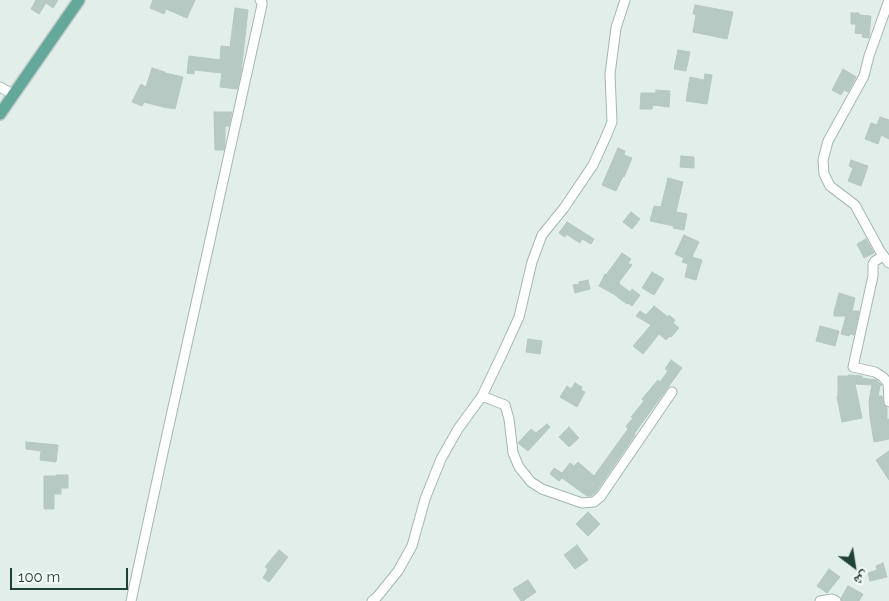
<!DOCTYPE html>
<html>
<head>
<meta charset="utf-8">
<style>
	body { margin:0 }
	#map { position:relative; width:889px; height:601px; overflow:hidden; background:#e2eee9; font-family:Raleway,"Noto Naskh Arabic",sans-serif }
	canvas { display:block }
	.north { position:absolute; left:829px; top:541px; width:50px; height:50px; -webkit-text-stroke:4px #f3faf7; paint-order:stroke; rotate:149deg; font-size:14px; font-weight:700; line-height:20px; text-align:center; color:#20413a }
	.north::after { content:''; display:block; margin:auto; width:18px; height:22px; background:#20413a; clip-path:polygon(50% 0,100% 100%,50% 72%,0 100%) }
	.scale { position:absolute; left:10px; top:568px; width:118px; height:22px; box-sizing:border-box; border:2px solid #20413a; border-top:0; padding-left:6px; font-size:15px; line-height:18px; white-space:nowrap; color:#20413a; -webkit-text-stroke:4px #f3faf7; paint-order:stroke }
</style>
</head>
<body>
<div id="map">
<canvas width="889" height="601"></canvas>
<div class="north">ش</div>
<div class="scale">100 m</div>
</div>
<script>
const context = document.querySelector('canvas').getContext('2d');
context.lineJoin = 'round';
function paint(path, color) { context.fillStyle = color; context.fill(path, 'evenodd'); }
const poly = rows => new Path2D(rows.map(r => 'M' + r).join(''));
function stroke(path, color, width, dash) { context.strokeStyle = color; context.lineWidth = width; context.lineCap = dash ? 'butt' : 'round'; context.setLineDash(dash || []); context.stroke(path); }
const building = poly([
	[36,0,58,0,53,8,46,3,39,14,31,9,36,0],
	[153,0,195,0,187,18,166,9,164,14,150,8,153,0],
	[695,5,733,12,727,39,693,32,696,15,693,14,695,5],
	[235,8,248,10,241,73,237,89,220,87,222,73,194,70,194,74,187,73,189,56,220,60,221,46,230,47,235,8],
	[851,13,859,13,859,15,871,16,869,38,862,37,863,34,855,33,856,24,851,24,851,13],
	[678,50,690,52,686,71,674,69,678,50],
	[152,68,165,72,165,73,183,77,175,109,163,107,144,102,142,106,132,102,141,84,146,87,152,68],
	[843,69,856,77,848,92,844,90,841,95,832,90,843,69],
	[705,74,712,75,707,104,686,101,690,77,704,80,705,74],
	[656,90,670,91,669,107,653,105,652,109,640,109,641,93,656,93,656,90],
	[214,112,232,112,229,126,225,126,225,141,224,150,215,150,214,112],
	[880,117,889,120,889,139,881,135,878,144,865,139,871,123,877,125,880,117],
	[618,148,625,151,624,155,632,158,624,177,623,176,616,191,602,185,618,148],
	[681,156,694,157,694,168,680,167,681,156],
	[851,160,868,166,861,186,848,181,853,168,849,166,851,160],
	[668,178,683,182,676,212,687,214,684,230,673,228,674,226,650,221,654,206,661,207,668,178],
	[631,212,640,219,632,229,623,222,631,212],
	[567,222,594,239,591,244,582,239,580,243,566,234,565,237,559,233,567,222],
	[684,235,699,242,692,257,702,260,696,280,685,277,688,264,682,262,684,258,675,254,684,235],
	[866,239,874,253,864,258,857,244,866,239],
	[622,253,631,259,628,263,632,265,619,282,620,282,619,284,630,292,632,289,640,295,632,306,628,303,627,304,617,297,617,296,599,286,605,274,606,275,622,253],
	[652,272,664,279,654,295,642,288,652,272],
	[588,280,590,289,575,293,573,285,579,284,579,282,588,280],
	[839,293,855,298,852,311,859,311,854,335,850,334,849,336,841,334,846,316,834,316,834,312,839,293],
	[654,306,668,317,669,315,675,320,673,323,679,328,671,337,670,336,666,340,659,334,643,354,633,346,651,325,636,316,640,311,646,315,654,306],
	[820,326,839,331,835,346,816,341,820,326],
	[528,339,542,341,540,354,526,352,528,339],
	[671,360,682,368,634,434,635,435,596,492,591,496,587,496,562,478,559,481,550,474,554,468,562,473,570,463,574,466,578,462,594,476,628,429,626,426,633,418,631,417,644,401,642,399,658,380,660,382,668,371,665,369,671,360],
	[849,375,862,376,862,378,876,380,882,385,880,386,878,396,882,396,884,405,887,408,887,420,889,419,889,439,874,442,870,417,869,401,872,385,855,384,862,418,842,422,837,397,838,396,838,376,849,376,849,375],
	[575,383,582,387,581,390,585,392,577,407,560,397,567,386,571,389,575,383],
	[547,424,550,427,528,451,518,443,531,429,536,433,547,424],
	[569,427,579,438,569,447,559,437,569,427],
	[26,442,58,445,56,462,40,460,41,451,26,449,26,442],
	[889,451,889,480,876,460,889,451],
	[57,475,68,475,68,488,61,488,61,494,54,494,54,509,44,509,44,476,57,476,57,475],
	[588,512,600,524,588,536,576,524,588,512],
	[577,545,588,560,575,569,564,555,577,545],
	[279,550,288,557,269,582,263,578,268,569,265,567,279,550],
	[883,563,887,577,870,581,868,573,877,570,876,566,883,563],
	[829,569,840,577,827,593,817,586,829,569],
	[528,580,536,592,523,601,521,601,513,589,528,580],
	[848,586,863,594,859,601,842,601,841,598,848,586]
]);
paint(building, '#b7c9c3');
stroke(building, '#b4c8c1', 1);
const minor = poly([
	[889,0,869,56,864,76,828,141,823,160,824,174,830,186,855,205,880,251,889,263],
	[0,87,14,95],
	[883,256,875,261,873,264,873,276,853,367,875,372,883,377,888,383,889,402],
	[482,396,505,405,509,419,513,453,519,467,531,482,542,489,582,503,594,502,601,496,672,392],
	[131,601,164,448,262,5,262,2,260,0],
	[372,601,377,597,398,571,412,546,425,499,441,459,458,429,482,396,504,350,519,317,532,262,542,235,564,208,593,165,605,139,612,122,610,74,616,28,625,0],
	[820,601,832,599,836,601]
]);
const major = poly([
	[0,114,79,0]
]);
stroke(minor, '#a4b7b1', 11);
stroke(major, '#c1cac8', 14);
stroke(minor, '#fff', 9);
stroke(major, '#63a89a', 11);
</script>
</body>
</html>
